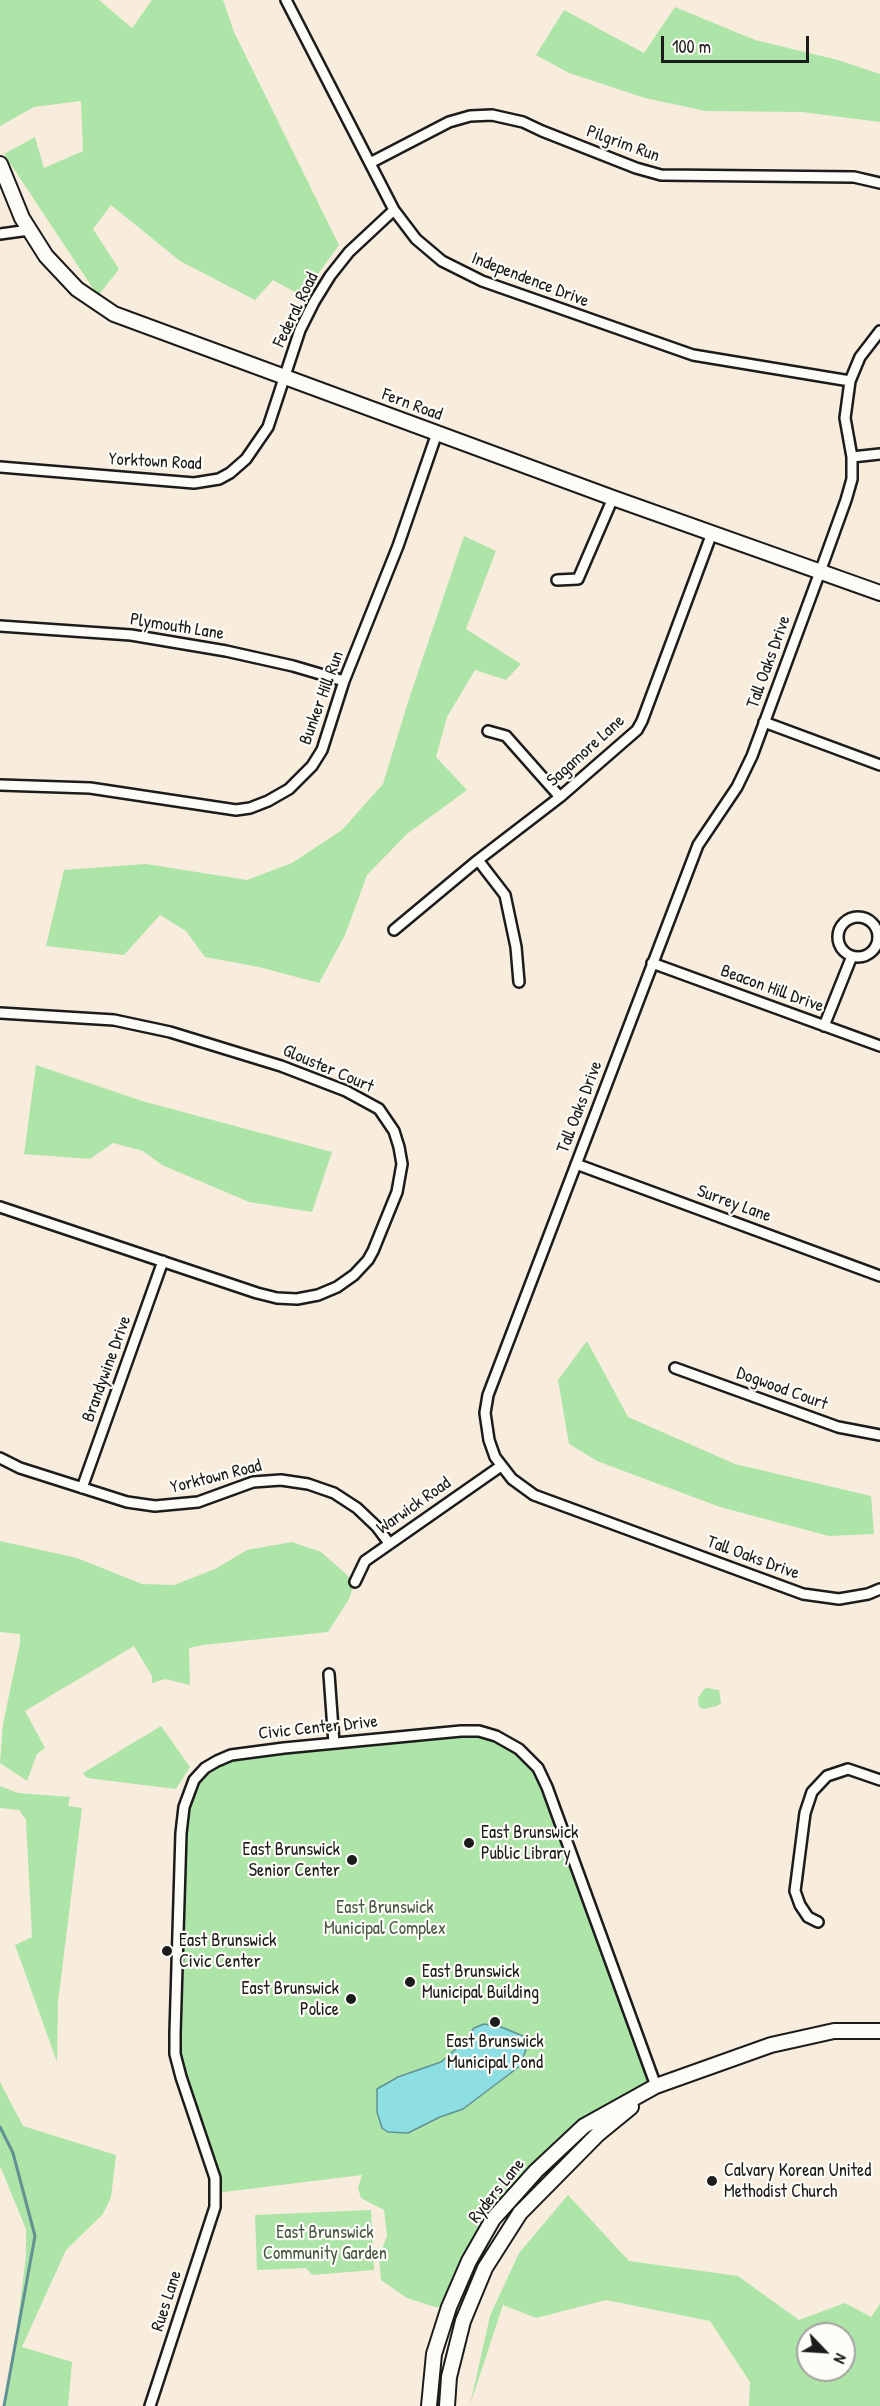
<!DOCTYPE html>
<html>
<head>
<meta charset="utf-8">
<style>
	body { margin:0 }
	#map { position:relative; width:880px; height:2406px; overflow:hidden; background:#f8eddd; font-family:"Patrick Hand",sans-serif }
	canvas { display:block }
	.north { position:absolute; left:796px; top:2322px; width:60px; height:60px; box-sizing:border-box; background:#fdfcf7; border:2px solid #a3a29f; border-radius:50%; rotate:115deg; font-size:16px; font-weight:700; line-height:24px; text-align:center; color:#1c1c1c }
	.north::after { content:''; display:block; margin:auto; width:21px; height:27px; background:#1c1c1c; clip-path:polygon(50% 0,100% 100%,50% 72%,0 100%) }
	.scale { position:absolute; left:661px; top:36px; width:148px; height:27px; box-sizing:border-box; border:3px solid #1c1c1c; border-top:0; padding-left:8px; font-size:18px; line-height:21px; white-space:nowrap; color:#1c1c1c; -webkit-text-stroke:4px #fdfcf7; paint-order:stroke }
</style>
</head>
<body>
<div id="map">
<canvas width="880" height="2406"></canvas>
<div class="north">N</div>
<div class="scale">100 m</div>
</div>
<script>
const context = document.querySelector('canvas').getContext('2d');
context.lineJoin = 'round';
function paint(path, color) { context.fillStyle = color; context.fill(path, 'evenodd'); }
const poly = rows => new Path2D(rows.map(r => 'M' + r).join(''));
function stroke(path, color, width, dash) { context.strokeStyle = color; context.lineWidth = width; context.lineCap = dash ? 'butt' : 'round'; context.setLineDash(dash || []); context.stroke(path); }
function drawText(font, color, halo, rows, align = 'center') {
  context.font = font + ' "Patrick Hand",sans-serif'; context.lineWidth = 4.5; context.setLineDash([]); context.textBaseline = 'middle'; context.strokeStyle = halo; context.fillStyle = color; for (const [text, x, y, turn = 0] of rows) {
    context.save(); context.translate(x, y); context.rotate((+turn || 0) * Math.PI / 180); context.textAlign = isNaN(turn) ? turn : align; if (halo) context.strokeText(text, 0, 0); context.fillText(text, 0, 0); context.restore();
  }
}
paint(poly([
	[0,0,99,0,132,28,152,0,223,0,234,32,339,245,302,296,273,280,255,300,180,261,111,205,93,229,119,269,98,296,4,154,35,137,44,168,83,151,81,101,34,107,0,126],
	[675,7,755,40,838,60,880,74,880,122,802,112,706,111,645,98,569,73,536,55,564,10,644,53],
	[464,536,496,551,466,629,521,664,506,680,475,670,447,717,436,757,467,790,407,834,367,875,345,935,319,983,259,967,205,957,186,931,160,915,124,955,46,946,64,870,146,864,247,880,292,863,342,830,383,784,408,702],
	[36,1065,142,1101,332,1152,312,1212,249,1202,162,1165,143,1151,113,1143,90,1159,24,1154],
	[587,1341,628,1417,735,1464,871,1496,874,1534,829,1536,720,1507,597,1461,569,1444,558,1380],
	[0,1541,77,1558,142,1584,174,1585,215,1569,247,1550,292,1542,321,1552,355,1582,349,1599,328,1632,203,1645,189,1648,190,1685,165,1679,152,1683,152,1676,134,1646,25,1711,45,1748,37,1754,27,1781,0,1763,3,1724,20,1643,20,1634,0,1632],
	[707,1688,719,1690,721,1703,717,1706,704,1709,699,1707,698,1698,704,1689],
	[161,1726,190,1767,176,1789,87,1778,83,1773],
	[461,1731,496,1736,538,1768,656,2086,584,2126,493,2219,449,2307,435,2307,407,2298,381,2280,379,2257,387,2236,384,2210,361,2198,358,2188,362,2175,216,2193,181,2077,175,2033,175,1976,188,1791,217,1761],
	[0,1786,18,1793,70,1797,68,1806,82,1808,58,2002,57,2062,15,1945,32,1937,26,1820,19,1810,0,1808],
	[0,2082,23,2126,116,2155,111,2197,103,2214,66,2250,22,2347,72,2362,68,2406,4,2406,14,2352,26,2256,26,2229,0,2166],
	[568,2195,629,2261,738,2276,799,2320,845,2303,871,2317,880,2304,880,2406,749,2406,750,2382,710,2321,606,2300,536,2318,503,2305,470,2405,490,2316,519,2253],
	[808,2334,844,2334,844,2370,808,2370],
	[371,2210,374,2270,312,2275,306,2268,257,2270,255,2215]
]), '#ade4a8');
const water = poly([
	[484,2024,501,2027,523,2036,527,2041,527,2047,520,2066,463,2109,440,2117,408,2133,388,2132,382,2128,377,2112,377,2089,398,2077,441,2062,464,2042,474,2028,484,2024]
]);
paint(water, '#8ddfe3');
stroke(water, '#609193', 1.5);
stroke(poly([
	[0,2127,13,2153,35,2236,4,2406]
]), '#609193', 3);
const street = poly([
	[286,0,394,210,416,239,442,261,482,281,693,355,850,381],
	[370,163,449,122,470,116,492,115,523,122,542,131,636,168,661,175,854,177,880,183],
	[0,234,29,230],
	[880,331,860,357,850,381,845,418,852,457,852,479,846,500,824,561,752,756,737,787,698,845,488,1395,485,1413,489,1440,495,1457,512,1479,534,1495,803,1594,839,1599,868,1594,880,1589],
	[852,457,880,454],
	[0,467,194,483,219,479,230,473,246,459,268,427,300,330,314,302,330,276,349,252,394,210],
	[557,580,578,579,613,498],
	[0,626,131,635,226,651,293,666,344,681],
	[764,722,880,765],
	[488,731,506,736,560,797],
	[0,785,90,788,236,810,250,808,268,801,289,789,312,766,322,750,344,681,398,546,437,433],
	[478,860,505,895,516,947,519,982],
	'838 937a20 20 0 1 1 40 0a20 20 0 1 1-40 0Z',
	[394,930,478,860,560,797,637,730,642,721,712,533],
	[652,963,880,1046],
	[0,1013,114,1020,170,1032,281,1066,346,1091,379,1109,394,1131,399,1147,402,1164,397,1192,373,1251,368,1260,354,1275,337,1287,318,1295,297,1299,277,1298,257,1293,0,1207],
	[824,1026,852,956],
	[576,1164,880,1276],
	[675,1368,838,1427,880,1435],
	[0,1458,20,1468,127,1502,155,1506,198,1502,253,1482,281,1480,308,1484,334,1493,357,1508,377,1527,389,1543],
	[82,1488,163,1261],
	[355,1582,365,1561,501,1466],
	[329,1674,334,1743],
	[818,1922,808,1917,800,1905,795,1891,805,1813,812,1792,827,1776,848,1769,880,1780],
	[150,2406,215,2207,215,2178,181,2077,175,2054,175,2033,181,1833,184,1807,194,1780,205,1768,217,1761,231,1755,284,1748,461,1731,479,1731,496,1736,519,1749,538,1768,547,1787,656,2086]
]);
const secondary = poly([
	[0,164,22,218,46,256,77,289,114,314,613,498,880,593],
	[429,2406,434,2354,449,2307,469,2261,493,2219,536,2171,584,2126,656,2086,771,2045,834,2031,880,2031],
	[447,2406,449,2377,463,2321,485,2268,520,2213,598,2134,631,2107]
]);
stroke(street, '#1c1c1c', 14);
stroke(secondary, '#1c1c1c', 18);
stroke(street, '#fdfcf7', 9);
stroke(secondary, '#fdfcf7', 14);
for (const [x, y, r, color] of [
	[469,1843,6,"#1c1c1c"],
	[352,1860,6,"#1c1c1c"],
	[167,1951,6,"#1c1c1c"],
	[410,1982,6,"#1c1c1c"],
	[351,1999,6,"#1c1c1c"],
	[495,2022,6,"#1c1c1c"],
	[712,2181,6,"#1c1c1c"]
]) { const dot = new Path2D(); dot.arc(x, y, r, 0, 2 * Math.PI); context.fillStyle = color; context.fill(dot); stroke(dot, '#fdfcf7', 2); }
drawText('18px', '#1c1c1c', '#fdfcf7', [
	["Pilgrim Run",623,144,20],
	["Independence Drive",530,280,21],
	["Federal Road",296,310,-64],
	["Fern Road",412,405,20],
	["Yorktown Road",155,462,3],
	["Plymouth Lane",177,627,9],
	["Tall Oaks Drive",769,662,-70],
	["Bunker Hill Run",322,698,-70],
	["Sagamore Lane",586,751,-42],
	["Beacon Hill Drive",772,989,20],
	["Glouster Court",328,1069,23],
	["Tall Oaks Drive",580,1107,-69],
	["Surrey Lane",734,1204,20],
	["Brandywine Drive",107,1369,-70],
	["Dogwood Court",782,1389,20],
	["Yorktown Road",216,1477,-14],
	["Warwick Road",414,1506,-35],
	["Tall Oaks Drive",753,1558,20],
	["Civic Center Drive",318,1728,-6],
	["Ryders Lane",497,2191,-51],
	["Rues Lane",167,2301,-72]
]);
drawText('18px', '#1c1c1c', '#fdfcf7', [
	["East Brunswick",481,1833],
	["Public Library",481,1854],
	["East Brunswick",340,1850,"right"],
	["Senior Center",340,1871,"right"],
	["East Brunswick",179,1941],
	["Civic Center",179,1962],
	["East Brunswick",422,1972],
	["Municipal Building",422,1993],
	["East Brunswick",339,1989,"right"],
	["Police",339,2010,"right"],
	["East Brunswick",495,2042,"center"],
	["Municipal Pond",495,2063,"center"],
	["Calvary Korean United",724,2171],
	["Methodist Church",724,2192]
], 'left');
drawText('18px', '#485846', '#fdfcf7', [
	["East Brunswick",385,1908],
	["Municipal Complex",385,1929],
	["East Brunswick",325,2233],
	["Community Garden",325,2254]
]);
</script>
</body>
</html>
